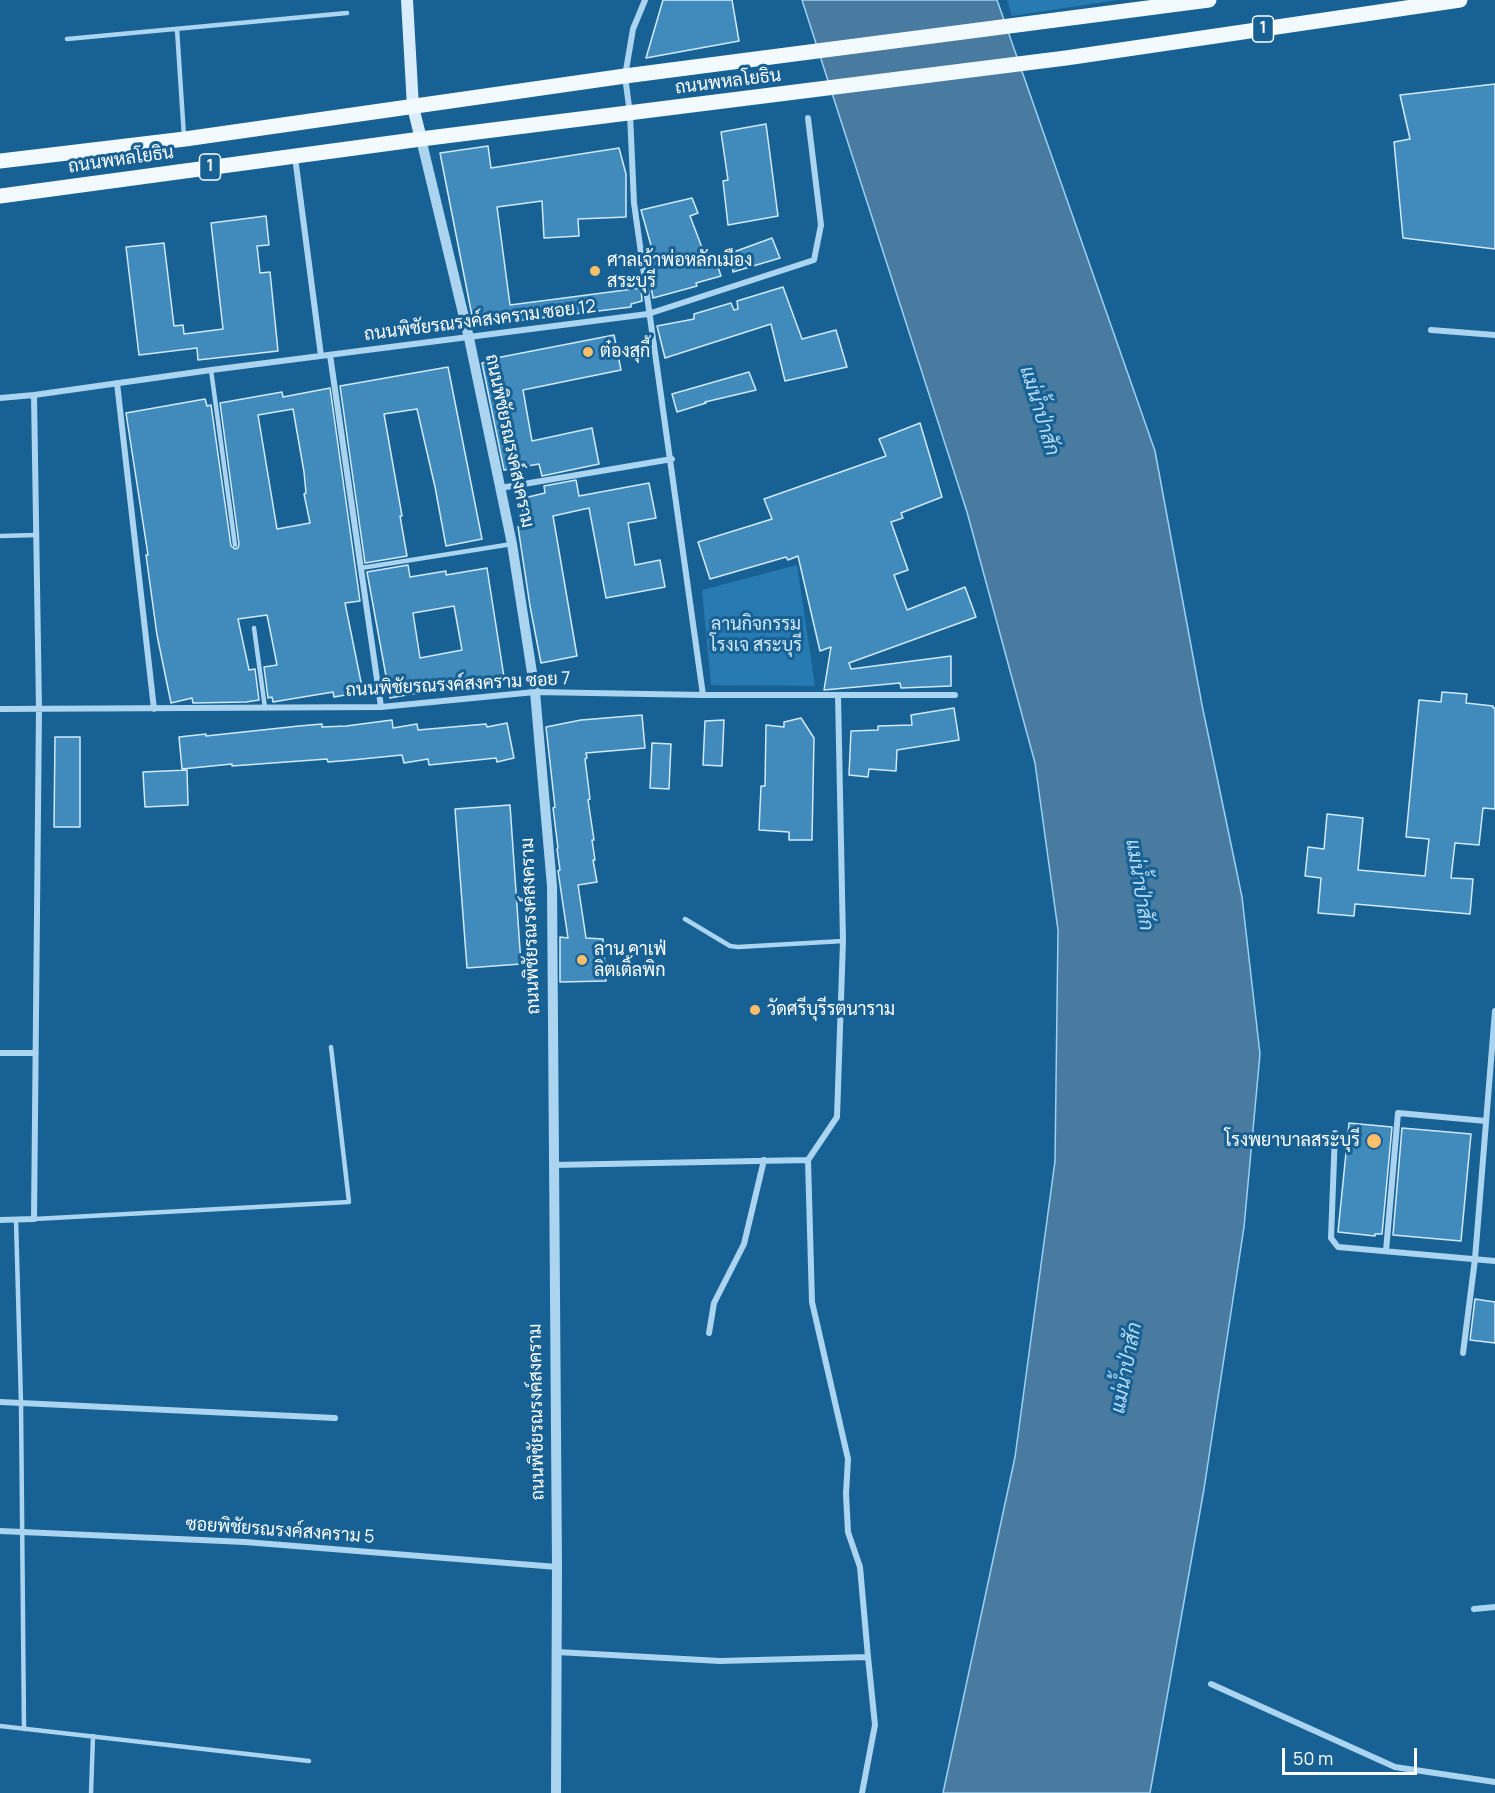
<!DOCTYPE html>
<html>
<head>
<meta charset="utf-8">
<style>
	body { margin:0 }
	#map { position:relative; width:1495px; height:1793px; overflow:hidden; background:#186195; font-family:Manrope,sans-serif }
	canvas { display:block }
	.scale { position:absolute; left:1282px; top:1748px; width:135px; height:27px; box-sizing:border-box; border:3px solid #fff; border-top:0; padding-left:8px; font-size:18px; line-height:21px; white-space:nowrap; color:#fff; -webkit-text-stroke:4px #186195; paint-order:stroke }
</style>
</head>
<body>
<div id="map">
<canvas width="1495" height="1793"></canvas>
<div class="scale">50 m</div>
</div>
<script>
const context = document.querySelector('canvas').getContext('2d');
context.lineJoin = 'round';
function paint(path, color) { context.fillStyle = color; context.fill(path, 'evenodd'); }
const poly = rows => new Path2D(rows.map(r => 'M' + r).join(''));
function stroke(path, color, width, dash) { context.strokeStyle = color; context.lineWidth = width; context.lineCap = dash ? 'butt' : 'round'; context.setLineDash(dash || []); context.stroke(path); }
function drawText(font, color, halo, rows, align = 'center') {
  context.font = font + ' Manrope,Sarabun,sans-serif'; context.lineWidth = 6; context.setLineDash([]); context.textBaseline = 'middle'; context.strokeStyle = halo; context.fillStyle = color; for (const [text, x, y, turn = 0] of rows) {
    context.save(); context.translate(x, y); context.rotate((+turn || 0) * Math.PI / 180); context.textAlign = isNaN(turn) ? turn : align; if (halo) context.strokeText(text, 0, 0); context.fillText(text, 0, 0); context.restore();
  }
}
paint(poly([
	[1007,0,1118,0,1012,16],
	[797,565,815,686,711,685,702,590]
]), '#287ab2');
const water = poly([
	[802,0,997,0,1155,451,1202,705,1242,897,1260,1054,1244,1227,1204,1489,1150,1793,943,1793,1015,1457,1055,1161,1058,930,1035,763,967,512,802,0]
]);
paint(water, '#487b9f');
stroke(water, '#9cd1f3', 1.5);
const building = poly([
	[663,0,732,0,739,41,646,58,663,0],
	[1495,84,1495,249,1403,238,1394,142,1410,139,1400,95,1495,84],
	[766,124,778,216,728,225,723,181,728,180,721,132,766,124],
	[488,146,491,168,619,148,626,174,626,217,578,219,579,236,544,238,542,201,497,207,510,305,641,288,642,301,631,304,631,307,474,326,440,153,488,146],
	[692,198,698,213,690,216,707,261,715,258,721,276,696,283,697,286,653,298,650,281,656,279,649,257,654,256,641,210,692,198],
	[266,216,269,245,257,246,260,273,270,272,278,351,198,360,197,348,139,355,126,247,164,243,174,326,183,325,184,334,223,329,211,223,266,216],
	[772,238,780,258,733,272,731,253,772,238],
	[783,287,802,339,836,330,847,367,785,381,771,324,665,358,657,326,694,319,694,314,731,303,734,310,738,309,737,301,783,287],
	[614,335,621,370,523,390,532,441,592,428,599,464,542,476,539,464,504,470,482,363,497,360,496,358,614,335],
	[448,367,482,539,446,546,435,487,417,409,384,414,402,516,400,516,407,556,365,563,340,386,448,367],
	[749,372,756,390,705,402,706,403,677,412,672,394,749,372],
	[330,388,360,601,345,603,363,692,334,697,333,692,273,702,272,697,268,698,264,667,277,665,267,615,238,619,249,670,255,669,259,700,246,702,193,703,192,698,171,703,157,635,146,555,148,555,126,413,205,399,207,406,211,405,231,546,235,549,238,548,239,544,220,403,282,392,283,397,330,388],
	[293,409,304,472,306,493,304,494,310,523,277,529,258,415,293,409],
	[920,423,942,497,901,513,903,518,891,522,908,570,894,575,907,610,965,587,976,617,849,663,851,669,951,656,951,686,901,688,900,683,824,690,831,647,820,651,798,556,788,560,786,557,710,579,698,542,772,519,764,499,886,456,879,439,920,423],
	[576,480,579,496,649,483,656,518,628,523,635,565,660,560,665,587,606,598,589,508,553,516,577,656,541,663,530,606,518,527,526,525,520,499,545,493,544,486,576,480],
	[408,565,410,577,446,571,446,575,487,568,504,677,390,698,367,572,408,565],
	[454,606,462,650,420,658,413,613,454,606],
	[1442,692,1467,694,1466,703,1493,706,1493,708,1495,708,1495,809,1483,808,1479,845,1455,843,1451,878,1473,879,1470,914,1355,904,1354,916,1318,913,1321,878,1305,876,1308,847,1324,849,1327,814,1363,818,1358,870,1425,876,1429,839,1406,837,1419,700,1441,702,1442,692],
	[954,708,959,740,897,750,896,771,869,769,868,777,849,775,851,731,878,730,878,726,912,725,911,715,954,708],
	[642,715,645,748,586,753,587,758,585,759,590,799,588,800,594,840,592,840,595,860,593,860,597,882,578,885,586,938,603,939,606,981,560,982,560,937,568,938,558,871,560,870,557,849,558,848,553,808,555,807,546,727,581,720,642,715],
	[801,718,814,738,812,840,789,840,789,832,759,830,761,786,765,786,766,725,784,727,784,722,801,718],
	[392,720,393,728,417,724,418,730,486,724,487,727,507,723,514,758,497,762,496,758,429,765,428,759,404,763,402,755,352,760,328,762,327,759,232,766,232,764,182,769,179,737,206,734,206,736,299,726,322,724,322,727,346,726,392,720],
	[724,720,722,766,703,765,705,721,724,720],
	[55,737,80,737,80,827,54,827,55,737],
	[652,743,671,744,669,789,650,788,652,743],
	[187,770,188,805,145,807,143,772,187,770],
	[510,805,521,964,467,968,455,809,510,805],
	[1349,1123,1392,1127,1382,1234,1375,1234,1375,1236,1338,1232,1349,1123],
	[1402,1128,1471,1134,1461,1241,1393,1235,1402,1128],
	[1475,1299,1495,1302,1495,1343,1470,1340,1475,1299]
]);
paint(building, '#418abc');
stroke(building, '#d1eafb', 1.5);
stroke(poly([
	[177,29,184,137],
	[67,39,347,13],
	[211,370,235,545],
	[0,536,36,535],
	[361,568,512,544],
	[254,628,265,708],
	[685,919,730,946,738,947,843,941],
	[34,1219,349,1202,331,1047],
	[16,1220,21,1403,24,1729],
	[0,1726,309,1761],
	[91,1793,93,1736]
]), '#aad4f0', 4.5);
stroke(poly([
	[645,0,633,29,625,76,630,114,634,203,703,695],
	[295,157,321,356],
	[1431,330,1495,335],
	[330,355,381,707],
	[117,383,154,709],
	[0,398,34,395,211,370,648,314,814,260,821,225,808,118],
	[500,488,672,459],
	[0,709,381,707,535,692,703,695,955,695],
	[0,1053,35,1053],
	[1335,1133,1331,1238,1338,1247,1495,1261],
	[553,1165,808,1160,837,1117,843,941,838,695],
	[0,1220,34,1219,39,709,34,395],
	[1386,1251,1398,1113,1486,1121],
	[709,1333,714,1303,744,1244,764,1160],
	[1463,1353,1475,1259,1495,1011],
	[0,1402,335,1418],
	[0,1531,245,1542,557,1567],
	[1474,1609,1495,1607],
	[557,1652,720,1661,868,1657,860,1567,848,1532,846,1494,848,1459,812,1302,808,1160],
	[1211,1684,1395,1767,1495,1782],
	[862,1793,875,1725,868,1657]
]), '#aad4f0', 6);
stroke(poly([
	[421,139,469,338,512,544,535,692,552,886,557,1567,556,1793]
]), '#aad4f0', 10);
stroke(poly([
	[407,0,413,107,421,139]
]), '#d8ecfb', 12);
stroke(poly([
	[0,161,185,139,625,76,1209,0],
	[0,196,421,139,1066,58,1460,0]
]), '#f3faff', 15);
for (const [x, y, r, color] of [
	[595,271,6,"#ffbe69"],
	[588,352,6,"#ffbe69"],
	[582,960,6,"#ffbe69"],
	[755,1010,6,"#ffbe69"],
	[1374,1141,8,"#ffbe69"]
]) { const dot = new Path2D(); dot.arc(x, y, r, 0, 2 * Math.PI); context.fillStyle = color; context.fill(dot); stroke(dot, '#186195', 2); }
for (const [x, y, w] of [
	[1263,29,21],
	[210,167,21]
]) { const box = new Path2D(); box.roundRect(x - w / 2, y - 13, w, 26, 4.5); context.fillStyle = '#186195'; context.fill(box); stroke(box, '#fff', 1.5); }
drawText('bold 16px', '#fff', null, [
	["1",1263,29],
	["1",210,167]
]);
drawText('18px', '#fff', '#186195', [
	["ถนนพหลโยธิน",728,82,-7],
	["ถนนพหลโยธิน",121,160,-8],
	["ถนนพิชัยรณรงค์สงคราม ซอย 12",480,321,-7],
	["ถนนพิชัยรณรงค์สงคราม",509,441,78],
	["ถนนพิชัยรณรงค์สงคราม ซอย 7",458,685,-3],
	["ถนนพิชัยรณรงค์สงคราม",531,926,-92],
	["ถนนพิชัยรณรงค์สงคราม",537,1412,-91],
	["ซอยพิชัยรณรงค์สงคราม 5",280,1531,4]
]);
drawText('18px', '#fff', '#186195', [
	["ศาลเจ้าพ่อหลักเมือง",607,261],
	["สระบุรี",607,282],
	["ต๋องสุกี้",600,352],
	["ลาน คาเฟ่",594,950],
	["ลิตเติ้ลพิก",594,971],
	["วัดศรีบุรีรตนาราม",767,1010],
	["โรงพยาบาลสระบุรี",1360,1141,"right"]
], 'left');
drawText('18px', '#d1eafb', '#186195', [
	["ลานกิจกรรม",756,625],
	["โรงเจ สระบุรี",756,646]
]);
drawText('italic 20px', '#b6ddf7', '#186195', [
	["แม่น้ำป่าสัก",1039,411,73],
	["แม่น้ำป่าสัก",1139,885,81],
	["แม่น้ำป่าสัก",1127,1368,-79]
]);
</script>
</body>
</html>
